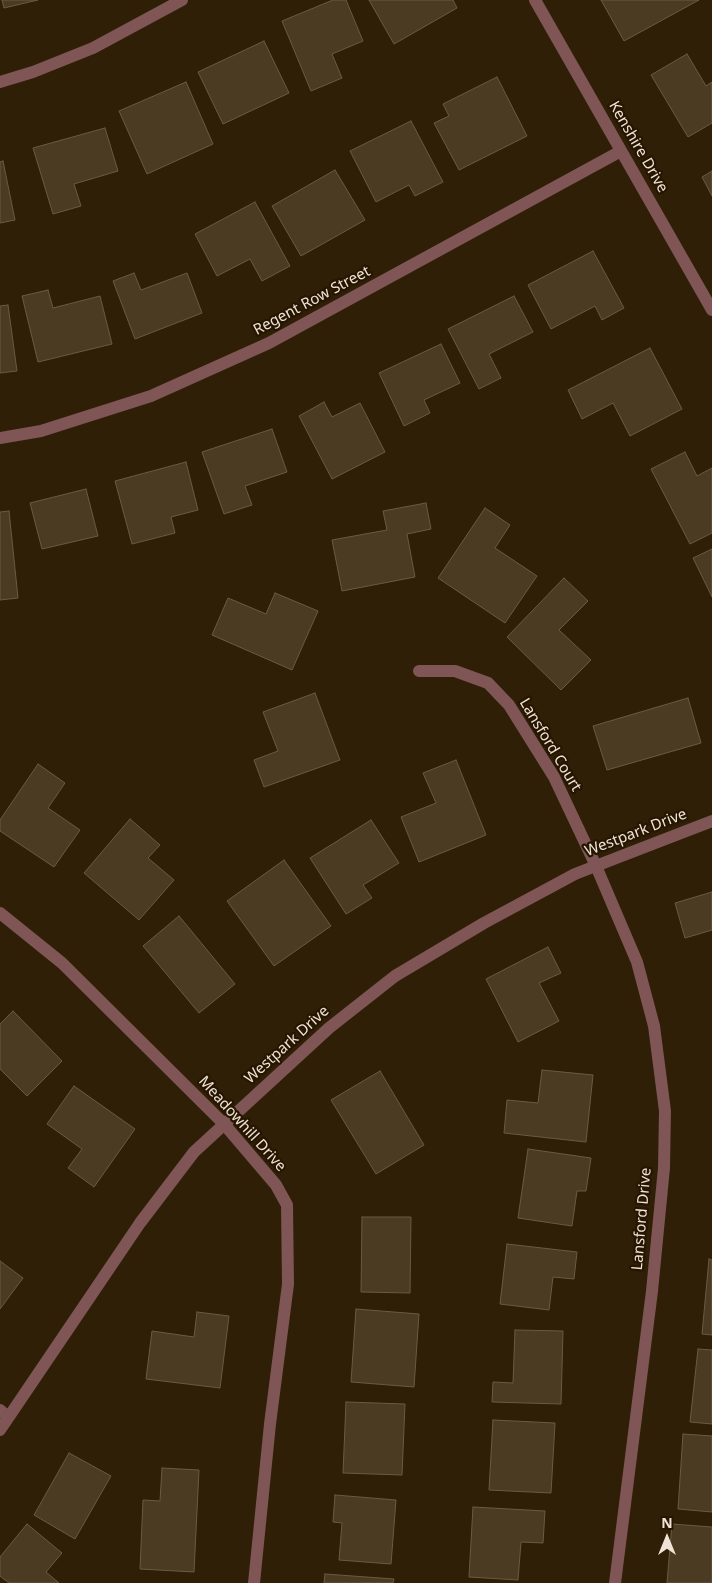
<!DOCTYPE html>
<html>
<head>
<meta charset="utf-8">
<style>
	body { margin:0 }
	#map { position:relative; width:712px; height:1583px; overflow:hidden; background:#301f07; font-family:"Noto Sans",sans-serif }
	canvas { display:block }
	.north { position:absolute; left:642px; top:1513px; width:50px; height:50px; -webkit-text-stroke:4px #261601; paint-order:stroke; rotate:0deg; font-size:14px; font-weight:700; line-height:20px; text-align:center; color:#efe3d5 }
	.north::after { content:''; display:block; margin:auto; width:18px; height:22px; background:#efe3d5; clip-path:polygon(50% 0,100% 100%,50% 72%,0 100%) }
</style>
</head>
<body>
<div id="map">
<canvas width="712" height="1583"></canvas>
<div class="north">N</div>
</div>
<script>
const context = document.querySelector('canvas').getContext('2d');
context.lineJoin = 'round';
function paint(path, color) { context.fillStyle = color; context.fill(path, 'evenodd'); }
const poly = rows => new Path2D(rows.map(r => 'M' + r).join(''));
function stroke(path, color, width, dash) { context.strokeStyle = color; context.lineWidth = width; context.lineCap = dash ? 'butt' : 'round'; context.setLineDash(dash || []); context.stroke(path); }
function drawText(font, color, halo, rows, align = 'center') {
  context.font = font + ' "Noto Sans",sans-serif'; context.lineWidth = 4.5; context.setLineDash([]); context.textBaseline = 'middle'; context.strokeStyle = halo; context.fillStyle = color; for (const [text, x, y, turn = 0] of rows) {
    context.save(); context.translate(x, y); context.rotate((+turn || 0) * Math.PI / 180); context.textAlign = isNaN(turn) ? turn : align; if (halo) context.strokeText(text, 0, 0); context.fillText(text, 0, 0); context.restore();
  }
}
const building = poly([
	[2,0,38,0,4,8,2,0],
	[333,0,346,0,363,41,332,54,342,78,311,91,282,21,333,0],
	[369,0,453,0,457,8,394,44,369,0],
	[601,0,699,0,624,41,601,0],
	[264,41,289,93,223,124,198,72,264,41],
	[687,54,706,86,712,82,712,123,688,137,651,75,687,54],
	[497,77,527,136,459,170,434,123,449,116,443,104,497,77],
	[186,82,213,144,147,174,119,111,186,82],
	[411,121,443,182,415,196,409,185,376,202,350,151,411,121],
	[105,128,118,171,74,184,81,206,53,214,33,148,105,128],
	[3,161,15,220,0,223,0,162,3,161],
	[335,170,365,220,301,256,272,206,335,170],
	[712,171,712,196,702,177,712,171],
	[255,202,290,266,262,281,250,259,217,276,195,234,255,202],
	[593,251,624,308,602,320,595,306,551,329,528,285,593,251],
	[134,273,141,290,187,273,202,313,135,339,113,281,134,273],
	[48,290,53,308,100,296,112,344,38,362,22,296,48,290],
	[514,296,533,332,489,354,501,378,479,389,448,329,514,296],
	[8,305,17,371,0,373,0,306,8,305],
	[441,344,460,383,424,400,430,413,404,426,379,373,441,344],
	[650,348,682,409,630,436,613,403,582,419,568,390,650,348],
	[324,402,332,417,360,403,385,452,332,479,299,416,324,402],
	[272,429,287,472,245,486,252,505,224,514,202,452,272,429],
	[685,452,697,476,712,468,712,533,690,544,651,469,685,452],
	[186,462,198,510,171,517,175,533,132,544,115,481,186,462],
	[86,489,98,536,42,549,30,503,86,489],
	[426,503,431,529,407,534,415,577,342,591,332,540,387,530,383,511,426,503],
	[485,508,510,525,495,548,537,576,505,623,438,578,485,508],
	[9,511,18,598,0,600,0,512,9,511],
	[712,549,712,597,693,558,712,549],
	[564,578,588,601,559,630,591,660,561,690,507,637,564,578],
	[275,593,318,611,292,670,212,635,228,598,266,614,275,593],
	[315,693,340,760,264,787,254,760,278,751,263,712,315,693],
	[688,698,701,743,607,770,593,726,688,698],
	[456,760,486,835,419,862,401,817,436,803,423,773,456,760],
	[38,764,65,783,48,808,80,830,54,867,0,831,0,820,38,764],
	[130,819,160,845,148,858,174,880,139,920,84,873,130,819],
	[371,820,399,863,363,885,372,898,346,914,310,858,371,820],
	[284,860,331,926,274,966,227,901,284,860],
	[712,892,712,930,685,938,675,903,712,892],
	[179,916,235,984,199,1013,143,946,179,916],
	[548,947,561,973,539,983,559,1021,518,1042,486,979,548,947],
	[13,1011,62,1061,27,1096,0,1069,0,1024,13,1011],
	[542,1070,593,1075,586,1142,504,1133,507,1100,538,1103,542,1070],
	[380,1071,424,1145,376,1174,331,1100,380,1071],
	[74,1086,135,1129,94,1187,68,1168,82,1149,47,1124,74,1086],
	[528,1149,591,1158,586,1191,577,1191,572,1226,518,1218,528,1149],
	[362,1217,411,1217,410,1293,361,1292,362,1217],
	[507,1244,577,1252,574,1279,553,1277,549,1310,500,1304,507,1244],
	[709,1259,712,1260,712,1335,702,1334,709,1259],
	[0,1261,23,1278,0,1309,0,1261],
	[356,1309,419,1314,414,1387,351,1382,356,1309],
	[197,1312,229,1316,220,1388,146,1379,152,1331,194,1337,197,1312],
	[515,1330,563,1331,561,1404,492,1402,493,1382,513,1383,515,1330],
	[698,1349,712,1350,712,1424,690,1422,698,1349],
	[346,1402,405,1404,402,1475,343,1473,346,1402],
	[493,1420,555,1423,551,1493,489,1490,493,1420],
	[683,1434,712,1436,712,1512,678,1509,683,1434],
	[69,1453,111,1476,75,1539,34,1515,69,1453],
	[162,1468,199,1470,194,1572,140,1569,143,1500,160,1501,162,1468],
	[335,1495,396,1500,391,1564,339,1560,342,1523,333,1522,335,1495],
	[473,1507,545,1511,543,1543,521,1542,518,1580,469,1577,473,1507],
	[27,1524,62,1553,46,1572,59,1583,9,1583,0,1576,0,1557,27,1524],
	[672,1524,712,1527,712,1583,667,1583,672,1524],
	[325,1574,394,1579,393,1583,324,1583,325,1574]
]);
paint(building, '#4a3b22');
stroke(building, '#6b5b41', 1);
stroke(poly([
	[535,0,712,310],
	[0,82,33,72,93,48,182,0],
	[0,438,41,431,151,396,269,343,621,151],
	[419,671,455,671,488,683,509,705,554,777,596,866,637,962,654,1026,665,1111,664,1168,652,1291,615,1583],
	[0,913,62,963,224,1124,276,1185,287,1205,288,1284,270,1424,254,1583],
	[0,1410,8,1417]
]), '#7f5555', 12);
stroke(poly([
	[0,1430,140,1223,194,1152,329,1028,395,976,484,923,575,874,712,821]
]), '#7f5555', 12);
drawText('15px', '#efe3d5', '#261601', [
	["Kenshire Drive",638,147,60],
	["Regent Row Street",312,301,-28],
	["Lansford Court",550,745,59],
	["Westpark Drive",636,833,-21],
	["Westpark Drive",287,1045,-42],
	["Meadowhill Drive",242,1124,48],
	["Lansford Drive",642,1219,-85]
]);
</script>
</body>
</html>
